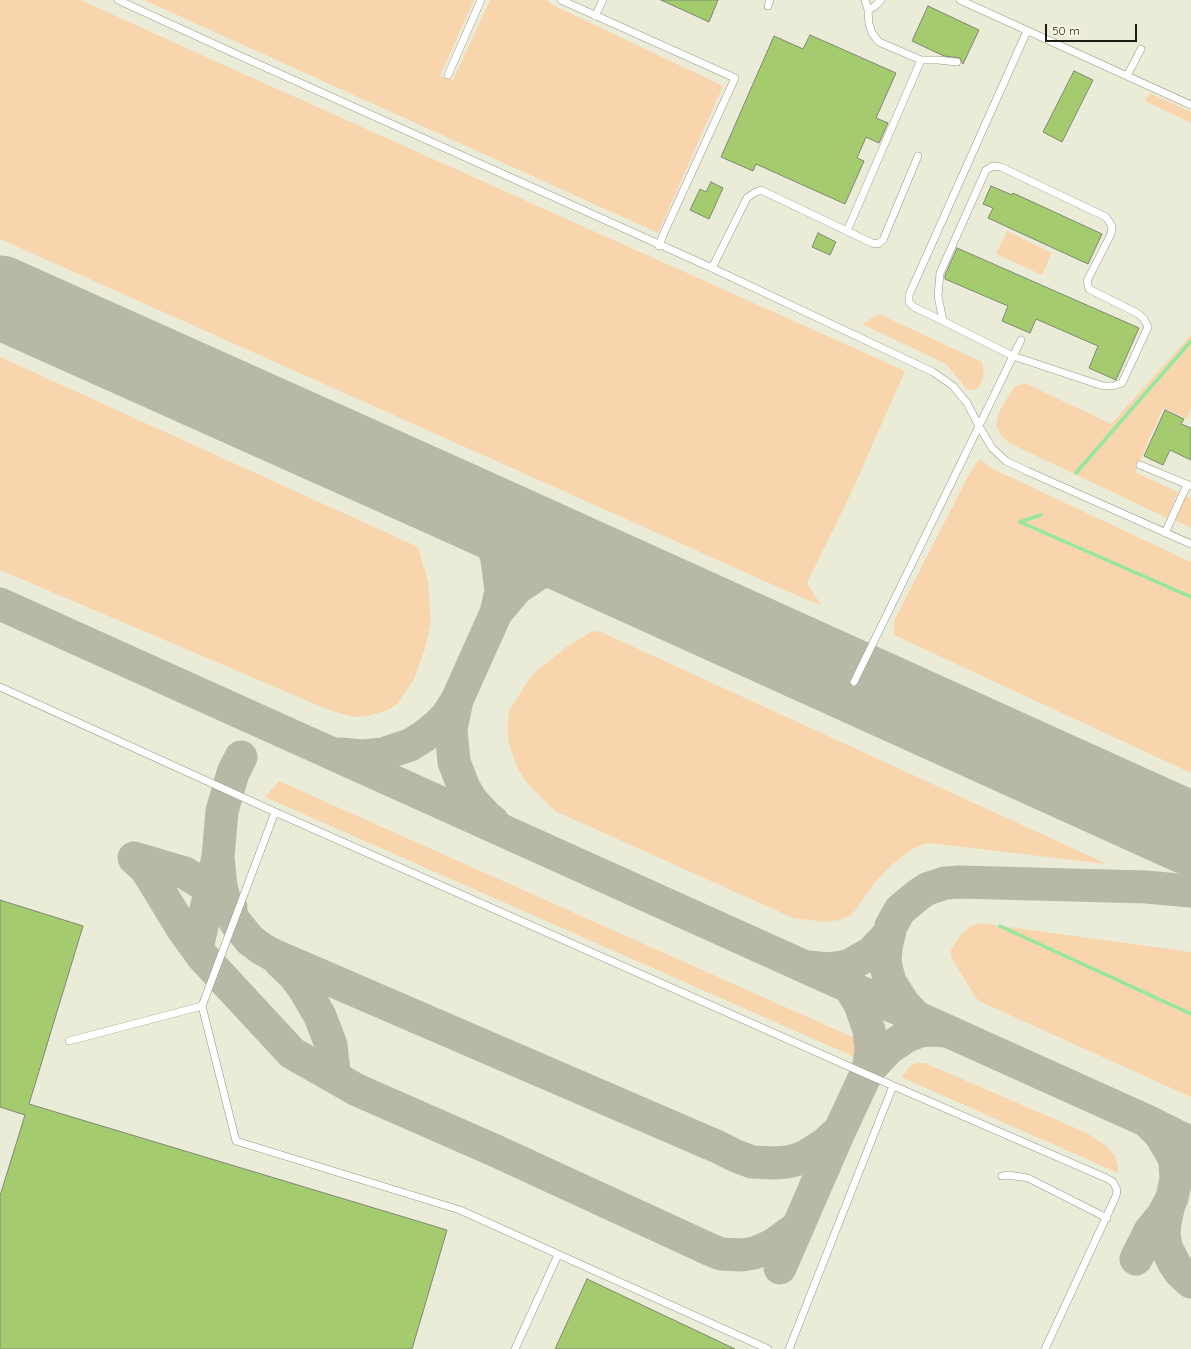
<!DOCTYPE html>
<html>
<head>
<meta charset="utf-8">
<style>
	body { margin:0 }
	#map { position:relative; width:1191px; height:1349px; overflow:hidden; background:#ebecd7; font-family:Quicksand,sans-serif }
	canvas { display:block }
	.scale { position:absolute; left:1045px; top:24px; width:92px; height:18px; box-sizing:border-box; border:2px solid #1c1c14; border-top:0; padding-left:5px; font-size:12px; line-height:14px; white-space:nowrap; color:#1c1c14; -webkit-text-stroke:3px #f9f9e5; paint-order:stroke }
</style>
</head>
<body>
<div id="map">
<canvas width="1191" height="1349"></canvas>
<div class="scale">50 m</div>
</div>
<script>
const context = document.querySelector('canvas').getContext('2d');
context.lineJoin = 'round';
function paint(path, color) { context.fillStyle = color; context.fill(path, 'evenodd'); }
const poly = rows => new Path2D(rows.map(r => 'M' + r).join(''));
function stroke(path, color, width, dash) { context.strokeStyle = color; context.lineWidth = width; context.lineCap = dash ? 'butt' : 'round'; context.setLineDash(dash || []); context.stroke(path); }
paint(poly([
	[0,0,81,0,186,48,905,371,853,489,807,583,821,605,798,596,0,239],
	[144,0,474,0,440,76,453,80,490,0,547,0,553,5,723,86,658,233],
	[1150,93,1191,112,1191,123,1145,101],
	[1007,231,1052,253,1042,275,996,254],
	[879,314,982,362,984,375,980,385,975,390,969,390,964,386,946,364,862,324],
	[1191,335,1191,409,1187,419,1163,408,1135,472,1178,492,1167,518,1009,443,1001,435,996,425,999,412,1014,387,1025,383,1111,424],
	[0,357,418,547,428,582,431,621,425,649,414,679,398,703,389,710,367,716,353,717,329,710,0,570],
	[980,459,993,469,1191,562,1191,773,894,635,894,621,966,480,974,466],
	[1186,496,1191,498,1191,528,1175,520],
	[599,631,1107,864,929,843,924,844,910,850,892,865,875,882,852,915,839,920,825,922,793,918,555,811,526,782,516,765,508,740,508,725,509,711,531,676,539,669,565,648,591,632],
	[279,781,859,1040,861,1047,859,1059,265,797],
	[979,923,1191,952,1191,1097,981,1002,976,998,951,957,951,950,959,937,971,926],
	[918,1063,925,1063,1087,1133,1105,1145,1115,1156,1118,1166,1118,1173,901,1077,909,1067,914,1064]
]), '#f9d5ae');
stroke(poly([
	[1076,473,1191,341],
	[1020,522,1191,597],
	[1020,522,1041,515],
	[1000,926,1191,1014]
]), '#94e79f', 3.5);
stroke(poly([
	[453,500,472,516,482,527,492,543,497,559,501,591,496,613,517,588,544,570,556,568,582,568,611,572],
	[0,604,1147,1121,1191,1143],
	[457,700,496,613],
	[341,754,362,756,383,754,410,745,423,737,437,726,447,716,457,700,451,729,454,762,464,788,472,801,488,818,493,822],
	[218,857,221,886,224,899,229,911,236,923,250,940,262,949,273,955,718,1147,736,1156,752,1162,773,1163,787,1162,796,1160,806,1156,825,1144,840,1130],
	[134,858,146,869,182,928,203,957,292,1053,357,1090,496,1151,711,1250,721,1254,742,1255,754,1253,764,1249,773,1245,798,1227],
	[134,858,185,873,203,884,231,907],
	[197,948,218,857,222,811,233,773,241,757],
	[280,962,294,975,303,987,320,1016,331,1045,334,1072],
	[809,967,828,969,848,966,871,953,889,934],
	[850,988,860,1004,869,1030,871,1050,868,1070],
	[915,1016,904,1004,890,982,885,963,886,948,891,926,900,910,918,895,927,889,945,883,960,882,1146,887,1191,891],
	[1169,1205,1165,1222,1164,1235,1166,1247,1174,1263,1180,1272,1191,1282],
	[1136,1259,1150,1231,1163,1215,1172,1198,1176,1179,1175,1162,1172,1154,1160,1134,1150,1124],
	[780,1268,840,1130,868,1070,889,1048,907,1036,920,1031,931,1030,946,1031]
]), '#b7b8a6', 33);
stroke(poly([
	[0,297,453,500,1191,834]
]), '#b7b8a6', 83);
const building = poly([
	[661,0,718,0,709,22,661,0],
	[928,6,979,30,963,64,960,58,944,56,912,41,928,6],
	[810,35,896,73,876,118,888,123,879,143,866,137,857,158,864,161,845,204,756,164,753,171,721,157,774,36,803,49,810,35],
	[1074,71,1093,80,1062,142,1043,132,1074,71],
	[711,182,723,188,709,219,690,210,700,189,706,192,711,182],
	[991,186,1012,195,1013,193,1102,234,1088,264,988,218,993,208,983,204,991,186],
	[818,233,836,242,830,255,812,247,818,233],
	[957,248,1139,328,1116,380,1089,368,1098,346,1036,319,1030,333,1002,321,1008,306,945,279,945,275,957,248],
	[1165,410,1184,419,1181,424,1191,428,1191,460,1170,450,1163,465,1144,456,1165,410],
	[0,900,83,926,29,1104,447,1230,412,1349,0,1349,0,1196,25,1115,0,1107,0,900],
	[587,1279,735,1349,555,1349,587,1279]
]);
paint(building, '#a4cc6f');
stroke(building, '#7e8775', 1);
const service = poly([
	[118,0,238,55,712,268,933,372,953,386,967,403,979,426,992,448,1006,461,1027,471,1191,544],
	[561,0,735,78,663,235,659,246],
	[865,0,868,10,869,24,872,33,879,42,921,60,938,60,957,62],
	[960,0,1191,105],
	[768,6,770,0],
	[868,10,875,6,881,0],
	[595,16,603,0],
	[448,75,481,0],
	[1127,76,1141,49],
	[993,166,1001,167,1106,217,1112,226,1111,234,1087,281,1089,289,1137,313,1144,319,1148,327,1122,383,1113,386,1103,386,1013,356,943,321,938,296,940,273,986,170,993,166],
	[847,231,921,60],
	[712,268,747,198,754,193,761,190,872,243,878,244,883,240,918,156],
	[943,321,914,307,909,302,909,295,1027,31],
	[1140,465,1191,486],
	[1165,533,1187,485],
	[854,682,1021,340],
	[0,687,275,812,866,1074,1106,1178,1113,1182,1117,1190,1116,1196,1045,1349],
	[275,812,202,1006,236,1141,460,1210,768,1349],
	[69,1041,202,1006],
	[1002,1176,1008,1175,1028,1178,1107,1218],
	[515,1349,558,1255],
	[789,1349,893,1086]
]);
stroke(service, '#969784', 8);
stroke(service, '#fff', 7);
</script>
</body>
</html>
